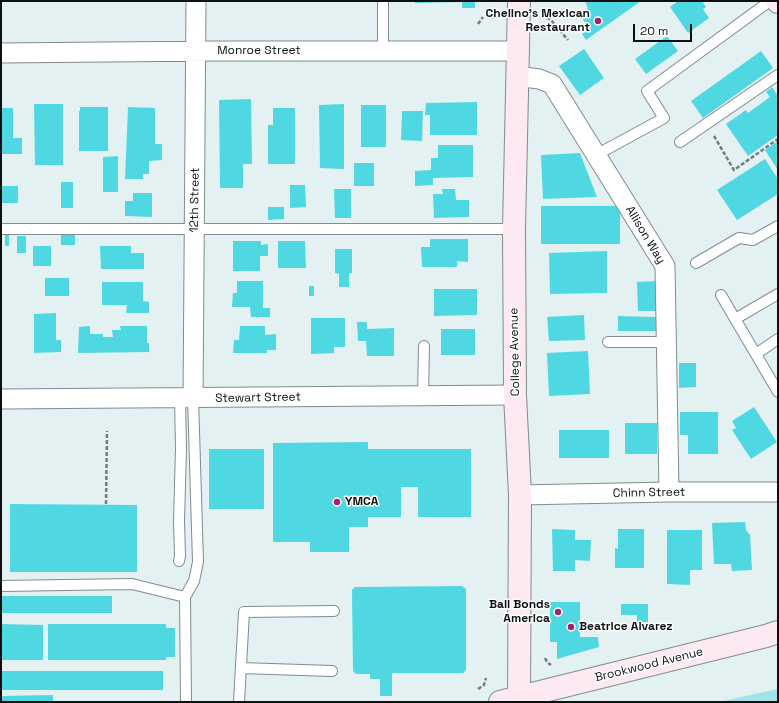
<!DOCTYPE html>
<html>
<head>
<meta charset="utf-8">
<style>
	body { margin:0 }
	#map { position:relative; width:779px; height:703px; overflow:hidden; background:#e3f1f2; font-family:"Space Grotesk",sans-serif }
	canvas { display:block }
	.frame { position:absolute; inset:0; border:2px solid #0b1010; pointer-events:none }
	.scale { position:absolute; left:633px; top:24px; width:59px; height:18px; box-sizing:border-box; border:2px solid #0b1010; border-top:0; padding-left:5px; font-size:12px; line-height:14px; white-space:nowrap; color:#0b1010; -webkit-text-stroke:3px #fff; paint-order:stroke }
</style>
</head>
<body>
<div id="map">
<canvas width="779" height="703"></canvas>
<div class="frame"></div>
<div class="scale">20 m</div>
</div>
<script>
const context = document.querySelector('canvas').getContext('2d');
context.lineJoin = 'round';
function paint(path, color) { context.fillStyle = color; context.fill(path, 'evenodd'); }
const poly = rows => new Path2D(rows.map(r => 'M' + r).join(''));
function stroke(path, color, width, dash) { context.strokeStyle = color; context.lineWidth = width; context.lineCap = dash ? 'butt' : 'round'; context.setLineDash(dash || []); context.stroke(path); }
function drawText(font, color, halo, rows, align = 'center') {
  context.font = font + ' "Space Grotesk",sans-serif'; context.lineWidth = 3; context.setLineDash([]); context.textBaseline = 'middle'; context.strokeStyle = halo; context.fillStyle = color; for (const [text, x, y, turn = 0] of rows) {
    context.save(); context.translate(x, y); context.rotate((+turn || 0) * Math.PI / 180); context.textAlign = isNaN(turn) ? turn : align; if (halo) context.strokeText(text, 0, 0); context.fillText(text, 0, 0); context.restore();
  }
}
paint(poly([
	[778,689,778,702,719,702]
]), '#9ce4e9');
paint(poly([
	[415,1,475,1,475,8,462,8,462,2,415,3],
	[585,1,641,1,586,40,582,34,589,28,579,14,588,8],
	[678,1,702,1,706,7,703,9,709,18,688,33,670,7],
	[667,36,678,51,646,74,635,59],
	[584,49,604,78,580,95,559,66],
	[761,51,773,68,703,118,691,101],
	[772,87,778,96,778,135,748,156,726,124,746,110,748,113,770,97,766,92],
	[251,99,252,164,243,164,243,188,220,188,219,100],
	[477,102,477,135,430,135,430,115,425,115,426,103],
	[34,104,63,104,63,165,35,165],
	[344,104,344,169,320,168,319,105],
	[361,105,386,105,386,147,361,147],
	[80,107,108,107,108,151,79,151,79,111,80,111],
	[128,107,155,108,155,144,162,144,162,160,149,161,149,174,143,174,143,179,125,179],
	[1,108,13,108,13,138,22,138,22,154,1,154],
	[273,108,295,108,295,164,268,164,268,125,273,125],
	[402,111,423,111,422,141,401,140],
	[778,141,778,170,765,150],
	[438,145,473,145,473,177,433,178,433,185,415,186,415,171,431,170,431,158,438,158],
	[580,153,597,197,543,199,541,155],
	[118,156,118,192,103,192,103,157],
	[765,159,778,179,778,194,737,220,717,190],
	[354,163,374,163,374,186,354,186],
	[61,182,73,182,73,208,61,208],
	[290,185,305,185,306,207,290,208],
	[1,186,18,186,18,203,1,203],
	[334,189,351,189,351,218,335,218],
	[442,189,455,189,456,200,469,200,469,217,434,218,433,194,443,194],
	[133,193,152,193,152,217,125,216,125,201,133,201],
	[541,206,620,206,620,244,541,244],
	[268,207,284,207,284,219,268,220],
	[5,233,9,233,9,246,5,246],
	[61,234,75,234,75,245,61,245],
	[17,236,26,236,26,253,17,253],
	[430,239,468,239,468,262,457,261,457,267,422,267,421,247,430,247],
	[233,241,261,241,261,245,268,244,268,256,260,256,260,271,233,271],
	[278,241,305,241,306,268,278,268],
	[33,246,51,246,51,266,33,266],
	[100,246,131,246,131,253,144,253,144,269,101,269],
	[335,249,352,249,352,273,349,273,349,287,339,287,339,274,335,273],
	[607,251,607,293,550,294,549,253],
	[45,278,69,278,69,296,45,296],
	[237,281,263,281,263,308,270,308,270,317,251,317,250,307,232,307,233,293,237,293],
	[657,281,657,311,638,311,637,282],
	[102,282,143,282,143,301,149,302,149,313,126,313,127,305,102,305],
	[309,286,314,286,314,296,309,296],
	[434,289,477,289,477,315,434,316],
	[56,313,56,340,61,340,61,352,34,353,34,314],
	[584,315,585,340,549,341,547,317],
	[618,316,656,317,656,331,618,331],
	[311,318,345,318,345,347,334,347,334,353,311,354],
	[357,322,367,322,367,329,394,328,394,356,367,356,366,341,358,341],
	[90,326,90,334,103,334,103,337,113,337,112,330,121,330,120,326,147,326,147,343,149,343,149,352,78,353,79,327],
	[240,326,265,326,265,335,276,334,276,350,267,350,267,353,233,353,234,340,239,340],
	[441,329,475,329,475,355,441,355],
	[588,351,590,394,549,396,547,353],
	[679,363,696,363,696,387,679,388],
	[754,407,777,442,751,459,732,430,736,428,732,421],
	[680,412,718,412,718,454,688,454,688,435,680,435],
	[625,423,657,423,657,454,625,454],
	[559,430,609,430,609,458,559,458],
	[368,442,368,449,471,449,471,517,418,517,418,487,401,487,401,517,368,517,368,527,349,527,349,552,310,552,310,542,273,542,273,443],
	[209,449,264,449,264,509,209,509],
	[10,504,137,505,137,572,10,572],
	[745,522,746,530,750,535,752,570,732,571,731,564,714,564,712,523],
	[552,529,575,530,575,540,591,540,590,561,575,560,575,571,553,571],
	[618,529,644,529,644,568,615,568,615,548,618,549],
	[667,530,702,530,702,570,690,570,690,585,667,584],
	[462,586,466,589,466,670,463,673,392,673,392,696,380,696,380,679,370,679,370,674,356,674,353,671,352,590,355,587],
	[1,596,112,596,112,613,1,613],
	[550,602,580,602,580,637,598,637,599,647,557,659,557,642,550,642],
	[621,604,648,604,648,622,637,622,637,615,621,615],
	[1,624,43,625,43,660,1,660],
	[48,624,166,624,166,628,175,628,175,657,166,657,166,660,48,660],
	[1,671,163,671,163,690,1,690],
	[53,695,53,702,1,702,1,696]
]), '#50d8e2');
const lane = poly([
	[383,1,383,51],
	[680,142,778,75],
	[596,155,664,118,647,91,770,1],
	[1,229,514,229],
	[696,263,739,238,753,240,778,226],
	[721,295,778,392],
	[735,319,778,294],
	[608,342,665,342],
	[756,354,778,339],
	[423,396,424,346],
	[179,561,180,556,179,521,181,449,180,398],
	[1,586,132,584,185,597,186,702],
	[185,597,194,581,198,562,193,398],
	[241,668,332,671],
	[239,702,244,612,334,611]
]);
const street = poly([
	[1,53,213,51,517,51],
	[517,76,539,79,552,84,665,266,669,492],
	[193,398,196,1],
	[1,399,515,395],
	[520,495,669,492,778,492]
]);
const secondary = poly([
	[777,1,778,2],
	[500,702,766,636,778,632],
	[519,702,520,495,515,395,514,229,519,1]
]);
stroke(lane, '#808c8d', 12);
stroke(street, '#808c8d', 21);
stroke(secondary, '#808c8d', 24);
stroke(poly([
	[541,16,550,19,568,40],
	[478,24,483,17],
	[714,136,734,170,778,139],
	[106,504,107,431],
	[545,658,547,662,551,665],
	[478,689,484,685,486,678]
]), '#747d7e', 2.5, [4, 2]);
stroke(lane, '#fff', 10);
stroke(street, '#fff', 19);
stroke(secondary, '#fce9f2', 22);
for (const [x, y, r, color] of [
	[598,21,4,"#a52270"],
	[337,502,4,"#a52270"],
	[558,612,4,"#a52270"],
	[571,627,4,"#a52270"]
]) { const dot = new Path2D(); dot.arc(x, y, r, 0, 2 * Math.PI); context.fillStyle = color; context.fill(dot); stroke(dot, '#fff', 1.5); }
drawText('bold 12px', '#0b1010', '#fff', [
	["Chelino's Mexican",590,14],
	["Restaurant",590,28],
	["YMCA",345,502,"left"],
	["Bail Bonds",550,605],
	["America",550,619],
	["Beatrice Alvarez",579,627,"left"]
], 'right');
drawText('12px', '#0b1010', '#fff', [
	["Monroe Street",259,51],
	["12th Street",195,200,-89],
	["Allison Way",645,235,59],
	["College Avenue",515,352,-91],
	["Stewart Street",258,398,-1],
	["Chinn Street",649,493,-1],
	["Brookwood Avenue",649,665,-14]
]);
</script>
</body>
</html>
